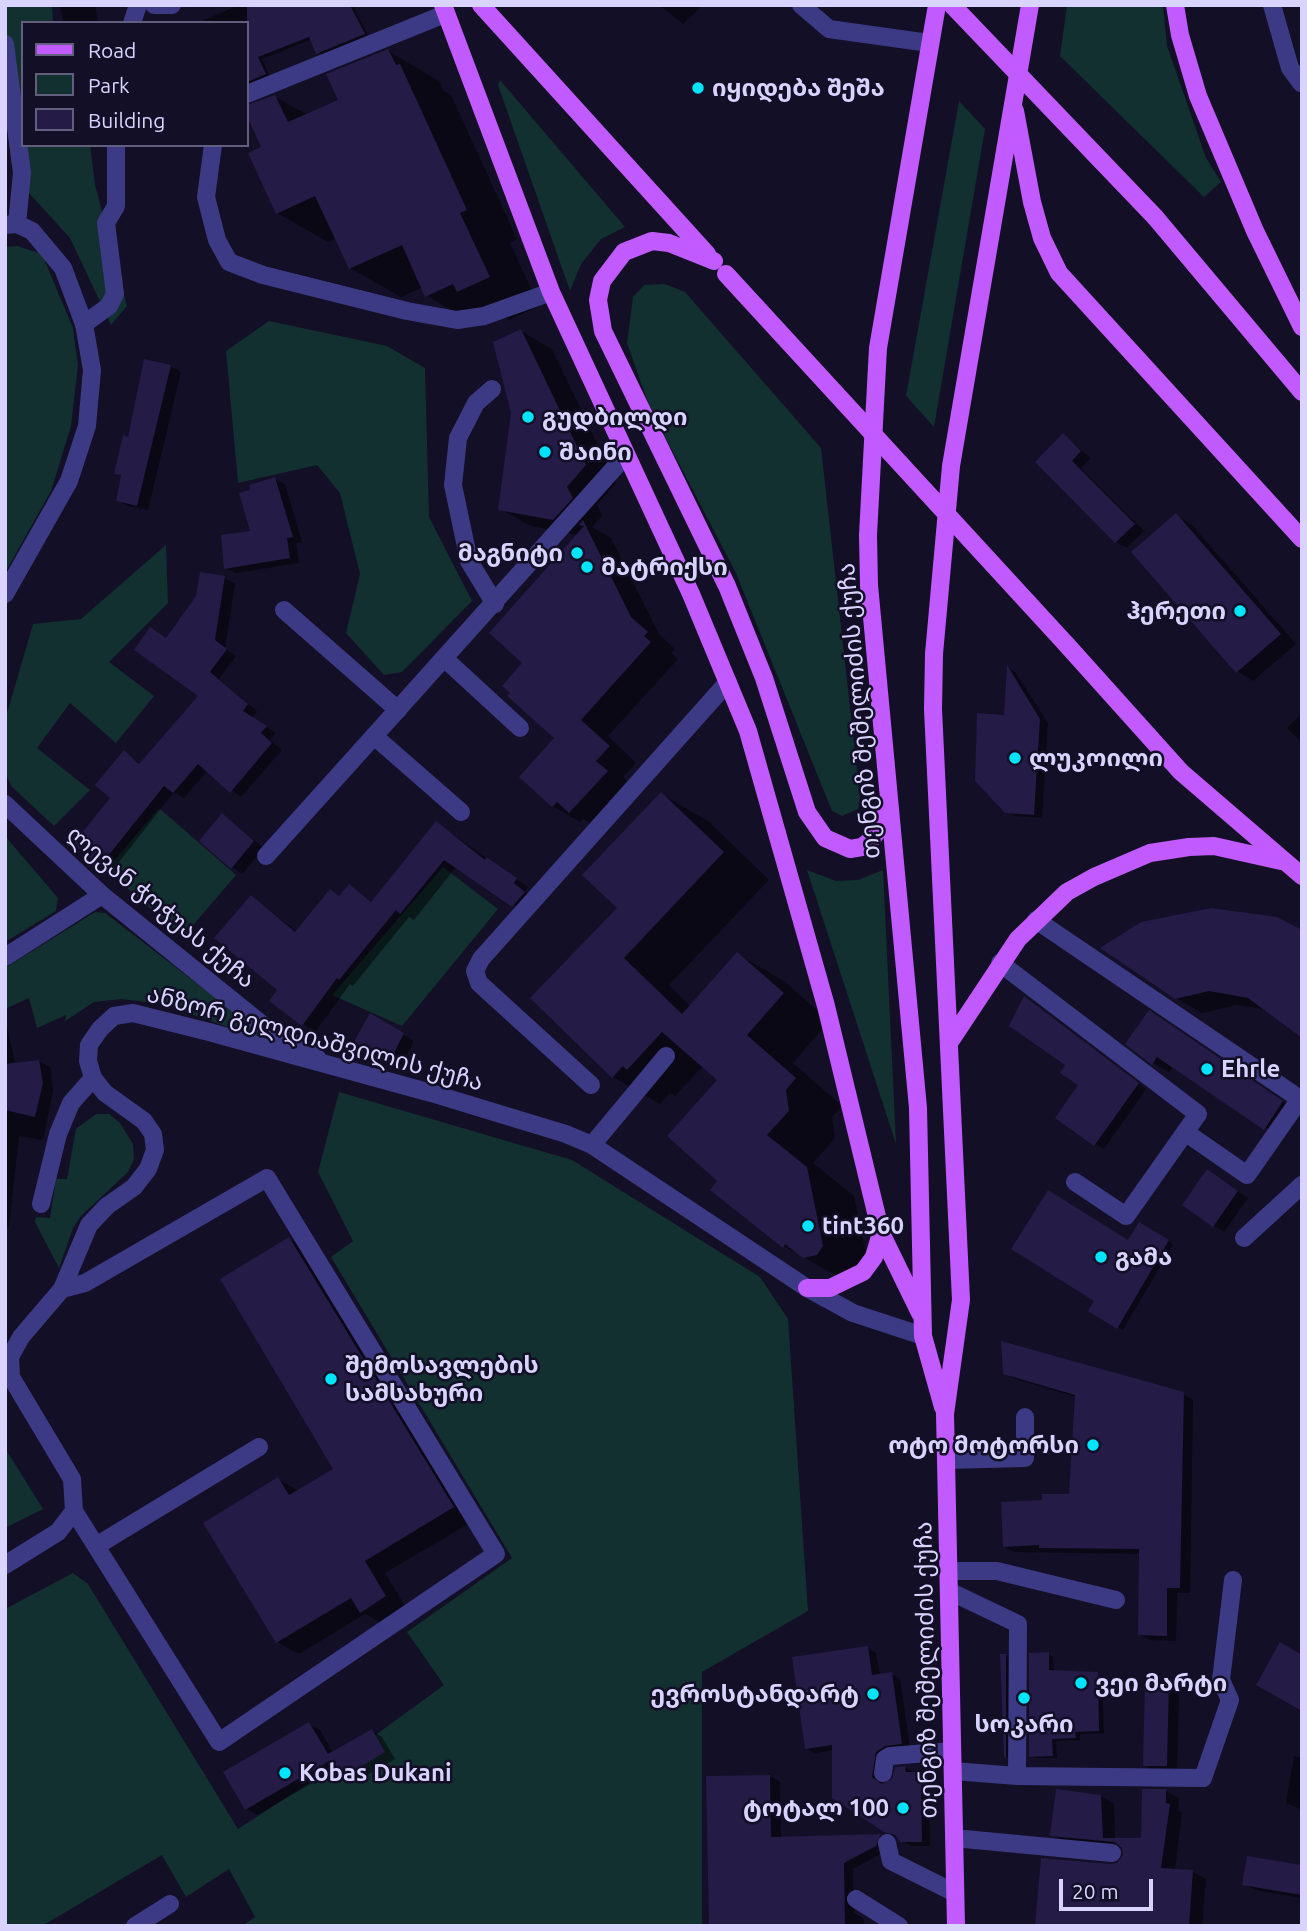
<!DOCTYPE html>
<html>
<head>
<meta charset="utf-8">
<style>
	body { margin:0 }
	#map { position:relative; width:1307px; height:1931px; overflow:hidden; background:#130f26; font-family:Ubuntu,sans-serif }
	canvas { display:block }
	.frame { position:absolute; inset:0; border:7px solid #d9d4ff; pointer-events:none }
	.legend { position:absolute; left:21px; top:21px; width:228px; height:126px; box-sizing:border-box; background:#130f26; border:2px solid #625e7d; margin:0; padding:9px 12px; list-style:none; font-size:21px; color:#d9d4ff }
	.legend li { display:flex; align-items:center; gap:14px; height:35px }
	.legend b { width:35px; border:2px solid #625e7d }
	.scale { position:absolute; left:1059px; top:1879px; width:94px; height:32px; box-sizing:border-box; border:4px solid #d9d4ff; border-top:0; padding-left:9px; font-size:21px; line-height:24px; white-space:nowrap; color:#d9d4ff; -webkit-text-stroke:5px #130f26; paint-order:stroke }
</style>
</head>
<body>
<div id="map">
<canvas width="1307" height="1931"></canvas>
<div class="frame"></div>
<ul class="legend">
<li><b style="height:9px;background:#c25bff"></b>Road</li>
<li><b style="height:19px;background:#12302f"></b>Park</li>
<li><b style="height:19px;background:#241b47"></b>Building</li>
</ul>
<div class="scale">20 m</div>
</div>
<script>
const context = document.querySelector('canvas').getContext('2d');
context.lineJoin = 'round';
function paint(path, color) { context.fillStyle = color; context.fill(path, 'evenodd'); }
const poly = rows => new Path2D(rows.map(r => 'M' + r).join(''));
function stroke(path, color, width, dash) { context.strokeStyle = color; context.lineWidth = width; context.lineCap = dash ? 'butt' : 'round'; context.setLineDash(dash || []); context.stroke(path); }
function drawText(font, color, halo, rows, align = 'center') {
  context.font = font + ' Ubuntu,"Noto Sans Georgian",sans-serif'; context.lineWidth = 5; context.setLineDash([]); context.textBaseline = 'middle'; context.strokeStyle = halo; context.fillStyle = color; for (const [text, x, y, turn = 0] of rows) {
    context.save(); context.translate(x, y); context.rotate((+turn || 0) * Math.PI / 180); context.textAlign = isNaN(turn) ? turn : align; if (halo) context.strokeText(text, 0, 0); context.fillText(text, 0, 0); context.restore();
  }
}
paint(poly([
	[5,5,52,5,53,23,23,23,23,117,5,41],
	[1067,5,1163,5,1167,46,1206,158,1221,182,1204,197,1060,56],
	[500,80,625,227,601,239,581,264,570,291,498,85],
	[959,101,985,129,934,427,906,396],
	[27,145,90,145,95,185,127,306,111,325,70,238,28,192],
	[17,246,42,254,73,328,78,365,71,426,51,491,5,573,5,247],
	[665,284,685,292,821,448,860,797,858,809,842,816,832,811,736,573,650,408,627,343,633,297,644,285],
	[269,321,387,346,425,368,429,517,472,601,402,672,384,675,346,633,360,574,340,493,317,465,238,483,226,351],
	[166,545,168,603,109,662,154,696,116,743,70,703,37,748,90,790,54,826,11,786,5,771,5,720,33,624,81,619],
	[159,808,236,875,183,937,106,870],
	[5,836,58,898,56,911,5,942],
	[443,867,498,909,402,1026,332,995],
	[807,870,836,881,858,880,883,870,896,1144],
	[95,912,105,913,264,1035,285,1047,162,1004,121,999,94,1002,65,1021,66,1015,37,1028,29,998,5,1009,5,968],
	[339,1092,572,1160,760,1277,788,1319,808,1611,702,1672,702,1926,242,1926,255,1917,229,1869,186,1897,162,1855,42,1926,5,1926,5,1609,73,1573,88,1584,238,1829,318,1777,444,1685,407,1632,512,1558,331,1257,353,1241,318,1172],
	[96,1114,109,1114,120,1123,133,1144,134,1159,128,1172,81,1216,73,1228,59,1268,35,1222,36,1217,50,1218,56,1179,67,1179,76,1129],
	[5,1448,43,1509,5,1528]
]), '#12302f');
paint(poly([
	[60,5,95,5,98,23,64,23],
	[239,5,352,5,369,37,323,55,318,52,312,39,262,59,270,77,247,86,247,23,197,23],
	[659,5,703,5,683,24],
	[388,51,439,81,444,91,451,95,517,239,510,243,539,306,509,320,500,315,478,325,427,296,423,287,401,297,350,268,337,238,328,242,277,213,263,148,247,106,275,97,308,115,340,100],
	[521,331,552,349,616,483,597,505,602,516,592,527,611,538,659,634,675,649,671,653,678,659,608,736,636,763,623,777,634,788,598,827,583,819,580,822,553,806,557,738,525,662,578,535,531,526,500,509],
	[170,366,181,372,148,510,128,506,118,500,122,476,116,473,130,439],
	[1063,435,1091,458,1081,468,1144,531,1127,548,1116,542,1037,462],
	[275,479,285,484,302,542,296,543,299,563,236,573,226,568,252,533],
	[1176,515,1192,525,1296,644,1253,681,1237,671],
	[224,578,235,584,225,648,236,656,219,679,257,711,252,718,276,733,270,740,282,750,241,797,207,771,184,798,174,792,112,871,76,844,113,798,125,752,141,764,200,695,167,640],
	[1008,668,1015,672,1048,723,1042,818,1015,816,1006,811],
	[1302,713,1302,743,1287,728],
	[661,794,708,821,769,880,669,985,691,1007,737,954,784,981,829,1021,793,1063,842,1106,832,1117,835,1138,813,1163,854,1196,870,1273,851,1284,784,1246,720,1181,719,1080,703,1066,675,1096,670,1093,660,1104,613,1077,619,908],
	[223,816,264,848,242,874,232,867],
	[437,823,528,887,525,891,537,900,526,913,456,867,414,920,409,917,353,986,350,984,316,1031,303,1024,279,990,252,897,297,932,331,891,340,897,349,886,373,903],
	[1211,910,1268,1010,1236,1005,1202,1013,1176,998,1142,924],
	[1033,1003,1146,1089,1104,1149,1095,1144,1080,1085],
	[371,1015,414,1041,401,1065,365,1050],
	[5,1017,15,1063,39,1061,51,1068,53,1091,43,1140,19,1136,9,1227,5,1226],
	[1166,1022,1298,1112,1281,1138,1174,1066,1169,1072,1153,1063],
	[1219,1178,1248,1198,1224,1232,1214,1226],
	[1140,1224,1173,1244,1123,1330,1090,1310],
	[289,1239,311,1251,475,1520,385,1573,407,1609,383,1624,365,1614,299,1654,277,1642,278,1479,299,1491,336,1469],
	[1005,1373,1183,1394,1193,1400,1190,1593,1177,1593,1176,1641,1150,1640,1139,1634,1141,1554,1014,1552,1004,1546,1043,1502,1071,1496,1077,1397,1015,1379],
	[868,1648,876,1653,880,1676,892,1674,900,1679,910,1748,887,1754,880,1778,883,1786,894,1781,905,1768,929,1778,930,1846,911,1846,885,1831,834,1750,815,1753,806,1748],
	[1048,1654,1053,1657,1054,1672,1102,1676,1104,1733,1080,1734,1080,1740,1056,1741,1057,1758,1035,1758,1030,1756],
	[1006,1656,1011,1658,1010,1759,1005,1756],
	[1168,1684,1179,1690,1177,1771,1155,1771,1144,1765],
	[309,1724,320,1730,333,1753,372,1731,382,1737,395,1759,354,1783,343,1777,338,1768,257,1815,247,1809],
	[1294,1756,1302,1758,1302,1810,1286,1803],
	[770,1776,780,1782,781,1838,880,1835,890,1841,886,1851,853,1869,854,1913,864,1919,864,1926,710,1926],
	[1166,1791,1179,1798,1178,1810,1182,1813,1175,1870,1193,1872,1206,1879,1202,1926,1037,1926,1118,1865,1125,1855,1124,1848,1064,1842,1052,1835,1101,1796,1114,1804,1115,1839,1142,1839],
	[1302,1867,1302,1898,1255,1890,1244,1884]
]), '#0007');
paint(poly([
	[247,5,350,5,365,34,316,54,309,37,258,57,266,74,247,82],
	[388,49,396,65,400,64,467,210,460,213,490,277,457,292,453,284,425,297,402,245,349,269,315,196,276,214,248,153,261,147,247,116,247,105,275,95,288,122,338,100,326,74],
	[521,329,586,465,567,487,573,498,553,520,498,510,511,413,493,342],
	[144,359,171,365,137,506,116,501,121,475,114,474,123,435,128,437],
	[1063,433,1081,451,1072,461,1135,524,1115,543,1035,462],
	[275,477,293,537,287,538,290,558,224,569,221,535,250,531,239,493,250,490,249,485],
	[1176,513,1281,634,1236,673,1131,552],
	[583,520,631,617,648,632,644,636,651,642,581,720,610,746,596,761,608,771,569,813,557,802,552,807,519,777,554,738,507,696,510,693,502,686,522,663,489,633,584,526,579,525],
	[200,572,225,576,215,640,227,649,210,672,248,704,243,711,267,726,261,733,272,743,230,793,198,764,173,793,164,786,100,866,73,844,110,798,95,785,124,750,139,764,198,696,134,650,150,627,166,638,196,596],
	[1007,665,1040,719,1034,815,1005,813,975,781,977,713,1004,715],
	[661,792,724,852,624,958,682,1014,737,952,784,993,747,1035,796,1078,786,1090,789,1111,767,1135,807,1167,823,1246,817,1255,803,1258,785,1244,783,1248,710,1190,717,1181,667,1136,717,1080,662,1032,627,1070,623,1066,612,1078,530,998,617,908,582,875],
	[222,813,254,841,231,869,199,841],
	[436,821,485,860,486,857,517,878,514,883,525,892,512,907,444,860,400,914,396,910,339,980,337,978,302,1026,269,1001,277,990,214,938,251,895,295,932,330,889,339,896,349,884,371,902],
	[1211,908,1277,917,1302,930,1302,1038,1248,998,1209,991,1175,999,1100,948,1141,922],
	[1024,996,1139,1083,1094,1146,1055,1118,1078,1085,1060,1073,1065,1065,1009,1026],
	[1149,1010,1283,1101,1264,1130,1157,1057,1152,1065,1125,1044],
	[370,1013,404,1033,390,1061,352,1045],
	[39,1060,43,1083,35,1117,5,1110,5,1064],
	[1207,1169,1238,1191,1213,1227,1182,1205],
	[1048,1190,1128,1240,1139,1222,1169,1240,1117,1329,1088,1311,1094,1301,1011,1249],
	[289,1237,454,1507,365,1561,386,1596,360,1613,351,1598,276,1643,203,1523,278,1477,289,1495,333,1469,220,1279],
	[1001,1341,1184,1392,1180,1588,1167,1588,1167,1636,1138,1635,1139,1549,1039,1548,1039,1545,1003,1547,1001,1502,1042,1500,1042,1494,1069,1494,1075,1395,1003,1374],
	[1280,1642,1302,1655,1302,1711,1256,1685],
	[868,1646,872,1675,892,1672,902,1744,885,1746,876,1752,872,1777,882,1784,892,1779,895,1767,905,1766,906,1772,921,1772,922,1842,900,1842,895,1835,884,1832,832,1798,832,1745,805,1749,792,1657],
	[1049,1652,1049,1670,1098,1672,1099,1731,1075,1732,1076,1738,1052,1739,1053,1756,1029,1757,1029,1653],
	[1000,1654,1006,1654,1006,1757,1004,1757],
	[1145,1682,1169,1682,1167,1766,1143,1766],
	[309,1722,328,1754,372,1729,385,1752,342,1778,331,1760,245,1810,223,1772],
	[770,1775,771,1837,881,1834,876,1846,844,1863,845,1926,709,1926,706,1776],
	[1056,1789,1101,1795,1103,1838,1141,1838,1142,1789,1166,1789,1166,1803,1170,1804,1161,1868,1193,1870,1189,1926,1035,1926,1041,1858,1111,1864,1117,1863,1123,1855,1122,1848,1114,1842,1050,1836],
	[1247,1856,1302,1865,1302,1895,1242,1885]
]), '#241b47');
stroke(poly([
	[154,5,172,5],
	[801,5,829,29,929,43],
	[1272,5,1290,68,1301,83],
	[132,23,138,5],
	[5,44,22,173,17,224],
	[247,94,445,14],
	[213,145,206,197,217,240,229,262,263,275,407,311,457,320,484,316,551,292],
	[84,324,109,306,115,294,106,223,116,206,116,145],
	[492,389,476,403,458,438,453,485,469,561,495,604],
	[284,610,398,710],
	[445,659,520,728],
	[266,856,374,736,461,812],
	[1036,920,1300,1099,1247,1175,1185,1132],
	[1000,963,1198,1114,1126,1216,1075,1182],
	[591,1085,479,983,475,971,481,959,728,682],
	[592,1145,666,1056],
	[41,1204,58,1134,71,1103,93,1078],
	[1244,1238,1302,1185],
	[62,1289,85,1283,267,1178,496,1554,219,1742,74,1511],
	[946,1460,1025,1458,1025,1417],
	[96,1546,259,1447],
	[948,1571,997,1571,1116,1600],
	[949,1591,1018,1624,1017,1776],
	[953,1771,1017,1776,1203,1778,1230,1700,1221,1680,1233,1580],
	[883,1773,885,1759,890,1756,952,1751],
	[954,1838,1112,1853],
	[887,1843,891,1861,955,1893],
	[856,1899,899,1926]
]), '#3d3a85', 18);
stroke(poly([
	[5,225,17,224,32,231,63,268,84,324,92,370,87,426,69,481,5,594],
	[374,736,626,455],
	[5,804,102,895,264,1026,317,1058],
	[5,957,102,895],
	[135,1926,170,1904]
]), '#3d3a85', 18);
stroke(poly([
	[5,1565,58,1532,74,1511,72,1479,11,1377,10,1357,21,1337,62,1289,89,1225,107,1206,134,1187,148,1169,155,1150,153,1134,144,1121,105,1093,93,1078,88,1061,89,1045,100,1029,114,1016,133,1013,209,1032,431,1093,566,1134,592,1145,807,1288,853,1313,923,1336]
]), '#3d3a85', 18);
stroke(poly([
	[443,5,551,292,691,594,748,731,826,1006,881,1233,920,1313],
	[481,5,707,254],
	[937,5,878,348,868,535,869,585,918,1108,923,1336,943,1407],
	[1175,5,1180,35,1198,96,1255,231,1302,327],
	[1015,111,1032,202,1042,238,1059,273,1302,539],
	[1155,217,1302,392],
	[714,261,669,243,652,241,624,252,602,281,598,300,603,331,727,586,764,678,807,812,825,838,850,849,862,847,872,839,880,827,887,803],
	[1066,644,1181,772,1302,876],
	[949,1043,1018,939,1067,892,1094,877,1150,853,1189,847,1214,846,1281,861],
	[807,1288,830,1288,863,1272,874,1257,881,1233],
	[956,1926,945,1414,961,1300,933,709,934,654,951,466,1030,5]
]), '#c25bff', 18);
stroke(poly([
	[952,5,1155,217],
	[726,274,1066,644]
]), '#c25bff', 18);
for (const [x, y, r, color] of [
	[698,88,7,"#00e5ff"],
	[528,417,7,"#00e5ff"],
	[545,452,7,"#00e5ff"],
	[577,553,7,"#00e5ff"],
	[587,567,7,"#00e5ff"],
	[1240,611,7,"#00e5ff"],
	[1015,758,7,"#00e5ff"],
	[1207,1069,7,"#00e5ff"],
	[808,1226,7,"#00e5ff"],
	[1101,1257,7,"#00e5ff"],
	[331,1379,7,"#00e5ff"],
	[1093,1445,7,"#00e5ff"],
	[1081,1683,7,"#00e5ff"],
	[873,1694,7,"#00e5ff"],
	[1024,1698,7,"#00e5ff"],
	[285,1773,7,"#00e5ff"],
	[903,1808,7,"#00e5ff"]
]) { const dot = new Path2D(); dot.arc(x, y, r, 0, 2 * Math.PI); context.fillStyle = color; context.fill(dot); stroke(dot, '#130f26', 2.5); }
drawText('bold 24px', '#d9d4ff', '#130f26', [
	["იყიდება შეშა",712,88],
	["გუდბილდი",542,417],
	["შაინი",559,452],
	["მაგნიტი",563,553,"right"],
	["მატრიქსი",601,567],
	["ჰერეთი",1226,611,"right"],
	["ლუკოილი",1029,758],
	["Ehrle",1221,1069],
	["tint360",822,1226],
	["გამა",1115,1257],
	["შემოსავლების",345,1365],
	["სამსახური",345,1393],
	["ოტო მოტორსი",1079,1445,"right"],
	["ვეი მარტი",1095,1683],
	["ევროსტანდარტ",859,1694,"right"],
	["სოკარი",1024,1724,"center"],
	["Kobas Dukani",299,1773],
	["ტოტალ 100",889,1808,"right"]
], 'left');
drawText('24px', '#d9d4ff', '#130f26', [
	["თენგიზ შეშელიძის ქუჩა",859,711,-95],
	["ლევან ჭოჭუას ქუჩა",161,907,40],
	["ანზორ გელდიაშვილის ქუჩა",315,1038,15],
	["თენგიზ შეშელიძის ქუჩა",926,1670,-91]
]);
</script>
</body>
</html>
